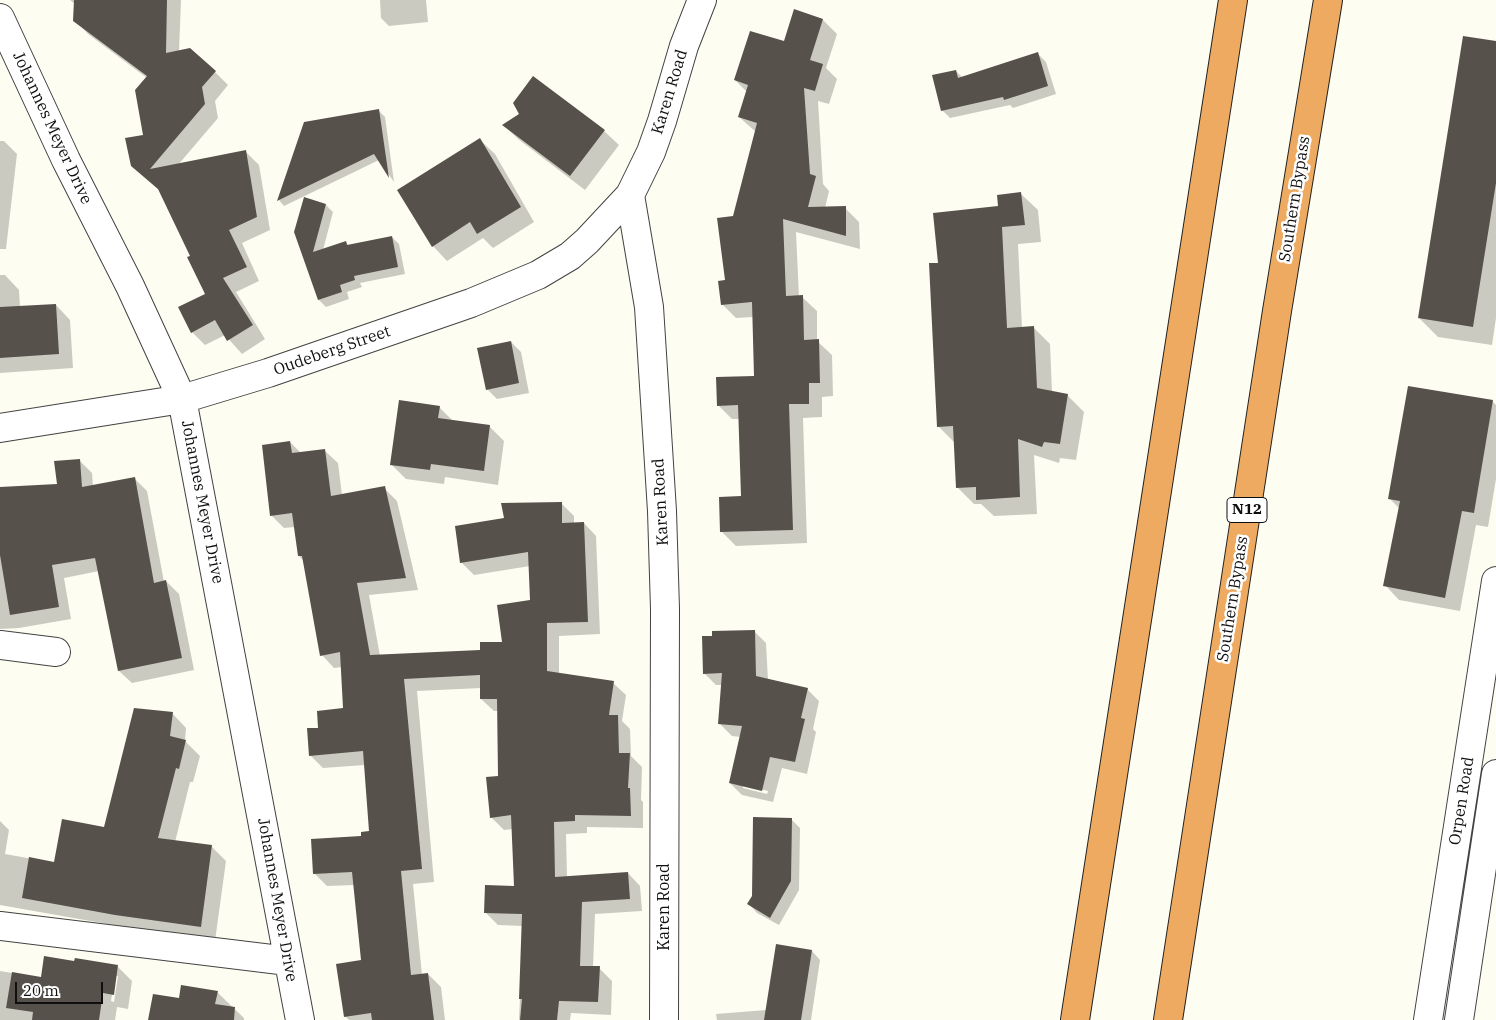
<!DOCTYPE html>
<html>
<head>
<meta charset="utf-8">
<style>
	body { margin:0 }
	#map { position:relative; width:1496px; height:1020px; overflow:hidden; background:#fefdf1; font-family:"IBM Plex Serif",serif }
	canvas { display:block }
	.scale { position:absolute; left:15px; top:982px; width:88px; height:22px; box-sizing:border-box; border:2px solid #0f0f0f; border-top:0; padding-left:6px; font-size:15px; line-height:18px; white-space:nowrap; color:#0f0f0f; -webkit-text-stroke:4px #fff; paint-order:stroke }
</style>
</head>
<body>
<div id="map">
<canvas width="1496" height="1020"></canvas>
<div class="scale">20 m</div>
</div>
<script>
const context = document.querySelector('canvas').getContext('2d');
context.lineJoin = 'round';
function paint(path, color) { context.fillStyle = color; context.fill(path, 'evenodd'); }
const poly = rows => new Path2D(rows.map(r => 'M' + r).join(''));
function stroke(path, color, width, dash) { context.strokeStyle = color; context.lineWidth = width; context.lineCap = dash ? 'butt' : 'round'; context.setLineDash(dash || []); context.stroke(path); }
function drawText(font, color, halo, rows, align = 'center') {
  context.font = font + ' "IBM Plex Serif",serif'; context.lineWidth = 5; context.setLineDash([]); context.textBaseline = 'middle'; context.strokeStyle = halo; context.fillStyle = color; for (const [text, x, y, turn = 0] of rows) {
    context.save(); context.translate(x, y); context.rotate((+turn || 0) * Math.PI / 180); context.textAlign = isNaN(turn) ? turn : align; if (halo) context.strokeText(text, 0, 0); context.fillText(text, 0, 0); context.restore();
  }
}
paint(poly([
	[70,0,181,0,179,52,215,72,228,85,215,101,218,118,178,165,246,152,259,165,270,230,242,243,259,281,236,292,265,339,242,354,225,335,205,345,192,332,206,295,191,256,161,192,132,165,144,136,147,78,88,34,75,20,75,4],
	[380,0,426,0,428,22,389,26,381,18],
	[823,20,837,34,826,68,837,79,829,104,818,101,823,184,829,191,825,208,845,208,859,222,860,249,796,232,799,297,802,297,817,311,817,341,832,355,833,396,822,397,822,417,803,418,807,543,736,546,722,532,742,497,739,419,732,419,718,405,755,378,753,317,736,318,722,304,734,217,756,132,739,117,747,92,735,80,785,43],
	[1496,43,1496,318,1492,345,1438,337,1419,318],
	[1038,54,1046,62,1056,94,1013,108,1010,105,950,118,942,110,956,71,963,78],
	[379,111,385,117,394,182,379,160,284,206,279,200,305,123],
	[504,125,604,131,619,145,585,190,518,139],
	[480,140,495,154,534,222,493,248,483,238,447,261,433,246],
	[0,141,4,141,17,154,6,249,0,249],
	[1021,194,1038,210,1041,242,1018,244,1022,328,1033,327,1050,344,1052,392,1067,395,1084,412,1076,460,1060,458,1059,463,1034,455,1037,514,994,516,981,504,974,504,957,487,955,443,938,426,939,264,999,207],
	[304,199,326,205,333,212,323,250,346,242,349,246,392,237,399,244,405,274,360,283,362,287,347,292,349,299,326,307,319,300],
	[0,275,5,275,19,290,20,307,56,305,70,320,73,368,0,373],
	[511,342,521,352,529,393,497,399,487,389],
	[1492,401,1496,405,1496,479,1488,527,1476,525,1460,611,1399,600,1385,585,1400,509,1390,499],
	[439,407,454,422,489,426,504,441,498,485,445,477,444,484,406,479,391,464],
	[290,442,301,453,325,451,338,463,342,495,384,488,397,501,418,590,369,595,380,656,481,651,503,643,531,602,530,566,474,575,461,562,506,519,561,503,574,516,574,524,584,523,596,536,600,634,559,636,559,674,613,683,626,695,622,721,630,729,631,756,642,767,641,800,643,802,643,828,587,827,587,833,566,834,567,877,628,873,640,886,642,911,595,914,593,967,599,968,612,981,611,1015,571,1013,570,1020,519,1020,523,926,498,925,485,912,515,887,513,829,504,830,491,817,499,777,499,711,494,711,481,699,481,688,417,691,434,882,413,884,422,975,428,974,441,987,445,1020,349,1020,345,1016,362,961,355,885,327,886,314,873,371,832,365,765,323,768,310,755,319,729,344,710,342,667,334,668,322,655,305,562,299,556,295,527,284,528,272,516],
	[79,460,92,473,93,486,134,478,147,491,164,582,166,581,179,594,194,670,132,683,119,671,99,571,64,578,71,619,19,628,0,629,0,489,58,485],
	[754,631,766,643,768,680,807,689,819,701,813,729,816,732,807,774,782,768,773,802,742,795,730,783,741,737,732,736,720,724,723,685,716,685,704,673],
	[743,785,768,791,767,794,743,788],
	[172,713,186,728,185,741,200,756,193,782,190,782,175,842,211,846,226,861,215,941,130,928,0,905,0,821,9,830,5,854,55,863,105,828],
	[791,819,800,828,799,890,779,925,757,913,749,904],
	[812,951,820,960,811,1020,717,1020,716,1014,767,1010],
	[76,960,118,967,132,981,128,1009,117,1007,115,1020,0,1020,0,971,42,978,75,962],
	[115,976,118,976,114,1002,111,1001],
	[217,992,244,1018,244,1020,149,1020,180,999]
]), '#0003');
paint(poly([
	[74,0,167,0,166,53,190,48,216,71,202,87,205,104,150,169,246,150,257,217,229,230,247,267,223,278,253,325,227,341,215,320,191,333,178,307,205,294,187,257,190,256,158,189,131,166,125,138,143,135,135,90,147,76,73,21],
	[794,9,823,19,810,60,823,64,815,91,804,88,810,174,816,176,808,207,846,206,846,236,783,219,786,296,803,295,804,340,819,339,820,383,809,383,809,404,789,404,793,530,720,532,719,497,741,496,738,405,717,406,716,377,754,376,752,302,721,305,718,281,725,280,717,218,733,216,757,123,738,117,748,85,734,80,750,31,784,41],
	[1463,36,1496,41,1496,183,1473,327,1418,318],
	[1038,52,1048,86,1004,100,1003,97,941,111,932,75,956,70,958,78],
	[533,76,605,130,570,176,502,125,519,114,513,103],
	[379,109,389,178,374,154,277,201,304,122],
	[480,138,521,207,477,234,470,222,432,247,397,190],
	[1021,192,1025,225,1002,227,1007,328,1034,326,1037,388,1068,394,1060,444,1044,442,1042,447,1018,439,1020,497,976,500,976,487,956,488,953,426,937,427,929,263,938,263,933,213,998,206,997,195],
	[304,197,326,204,313,252,346,241,347,245,392,236,398,267,354,276,355,280,340,285,342,292,318,300,294,232],
	[56,304,59,354,0,358,0,307],
	[511,341,519,383,486,390,477,348],
	[1408,386,1493,400,1474,513,1462,511,1445,598,1383,586,1400,501,1388,499],
	[399,400,440,406,438,418,490,425,484,471,431,464,430,470,390,465],
	[290,441,292,453,325,449,331,496,385,486,406,578,357,583,370,655,480,650,480,642,502,642,497,605,530,600,528,552,460,563,455,526,504,518,501,503,562,502,562,523,584,522,588,622,547,623,547,671,614,681,609,715,618,715,619,753,630,753,628,788,630,788,631,816,575,815,575,821,554,822,555,877,628,872,630,899,582,902,580,966,600,966,598,1002,559,1001,557,1020,520,1020,522,999,519,999,522,914,484,913,485,885,514,886,511,815,490,818,486,777,498,776,497,699,480,699,480,675,404,679,422,869,401,871,411,975,428,973,434,1020,372,1020,371,1013,344,1017,336,964,361,960,352,872,313,874,311,839,361,836,361,832,369,831,363,751,309,756,307,728,318,728,317,711,343,708,340,652,320,656,302,556,298,556,292,513,270,516,262,445],
	[80,459,82,487,135,477,154,583,166,580,182,658,118,671,95,558,52,565,59,607,10,615,0,555,0,487,57,484,54,461],
	[755,630,756,676,808,688,801,718,805,719,795,762,770,757,762,791,729,783,742,726,718,724,722,673,703,674,702,636,712,636,712,631],
	[134,708,173,712,170,736,186,740,179,769,176,768,158,838,212,845,201,927,115,915,22,898,29,857,54,862,62,819,104,827],
	[753,817,792,818,791,881,770,918,747,904,752,896],
	[776,944,812,950,801,1020,764,1020],
	[44,956,74,961,75,958,118,965,114,995,103,993,99,1020,32,1020,33,1012,6,1008,12,972,41,977],
	[181,985,218,991,215,1004,235,1007,234,1020,148,1020,153,994,179,998]
]), '#57514c');
const minor = poly([
	[0,18,66,160,130,286,182,399,300,1020],
	[0,428,182,399,268,373,471,303,538,275,570,256,587,241,630,195],
	[0,645,56,652],
	[0,926,288,961],
	[664,1020,665,609,662,511,649,307,630,195,651,152,662,121,684,46,702,0],
	[1428,1020,1496,581],
	[1459,1020,1496,774]
]);
const highway = poly([
	[1075,1020,1233,0],
	[1168,1020,1277,311,1328,0]
]);
stroke(minor, '#424242', 30);
stroke(highway, '#202020', 30);
stroke(minor, '#fff', 28);
stroke(highway, '#edaa60', 28);
for (const [x, y, w] of [
	[1247,510,40]
]) { const box = new Path2D(); box.roundRect(x - w / 2, y - 12.5, w, 25, 4); context.fillStyle = '#fff'; context.fill(box); stroke(box, '#0f0f0f', 1); }
drawText('bold 15px', '#0f0f0f', null, [
	["N12",1247,510]
]);
drawText('16px', '#0f0f0f', '#fff', [
	["Karen Road",670,92,-73],
	["Johannes Meyer Drive",52,128,65],
	["Southern Bypass",1295,199,-81],
	["Oudeberg Street",332,351,-19],
	["Johannes Meyer Drive",202,502,79],
	["Karen Road",661,502,-93],
	["Southern Bypass",1233,599,-81],
	["Orpen Road",1462,801,-81],
	["Johannes Meyer Drive",277,900,80],
	["Karen Road",664,907,-90]
]);
</script>
</body>
</html>
